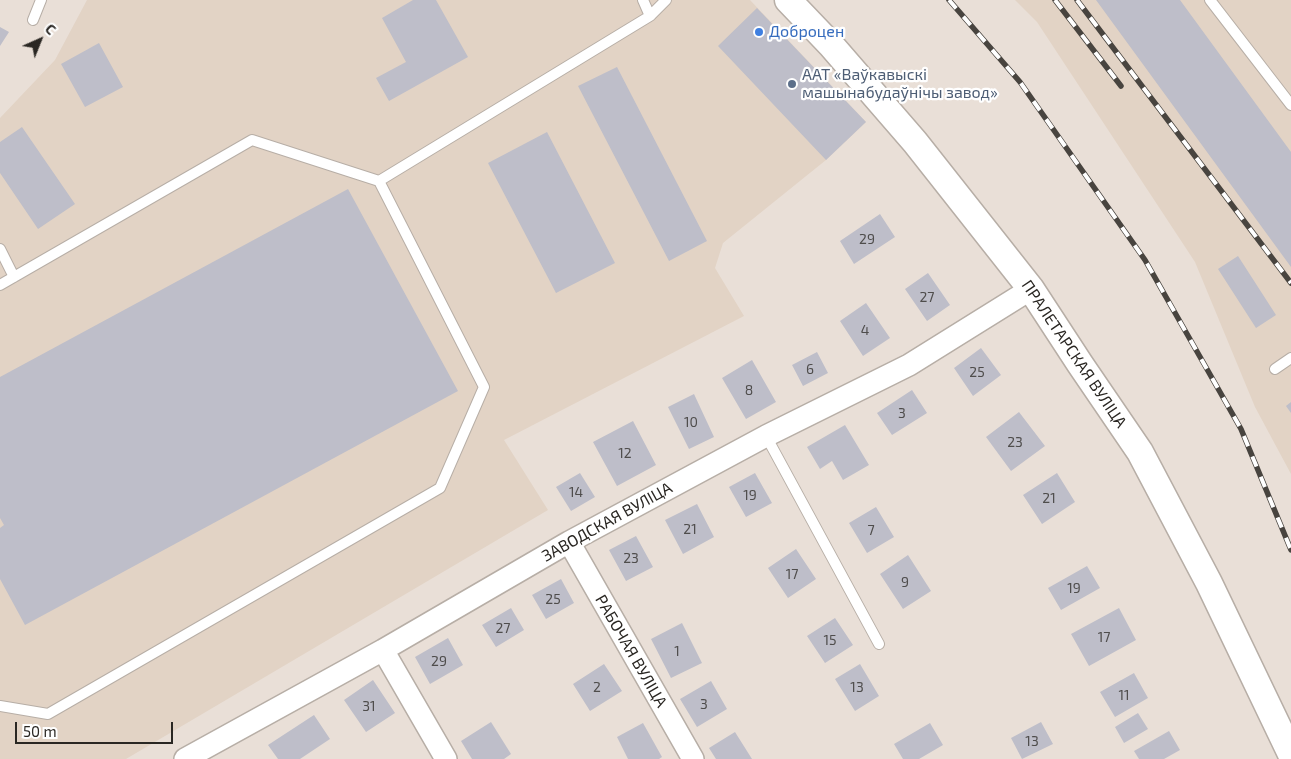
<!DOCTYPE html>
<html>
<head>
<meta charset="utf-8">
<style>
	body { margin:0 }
	#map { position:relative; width:1291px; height:759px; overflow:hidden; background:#e9dfd7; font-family:"Exo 2",sans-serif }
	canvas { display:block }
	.north { position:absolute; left:15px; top:15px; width:50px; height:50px; -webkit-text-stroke:4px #fff; paint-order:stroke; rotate:44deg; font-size:14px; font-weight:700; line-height:20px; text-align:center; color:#2a2723 }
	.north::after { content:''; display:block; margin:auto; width:18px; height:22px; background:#2a2723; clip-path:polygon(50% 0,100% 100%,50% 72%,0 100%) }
	.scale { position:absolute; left:15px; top:722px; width:158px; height:22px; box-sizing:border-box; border:2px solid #2a2723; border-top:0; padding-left:6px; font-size:15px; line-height:18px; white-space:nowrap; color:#2a2723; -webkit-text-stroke:4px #fff; paint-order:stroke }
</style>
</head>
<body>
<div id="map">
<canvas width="1291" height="759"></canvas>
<div class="north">С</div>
<div class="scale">50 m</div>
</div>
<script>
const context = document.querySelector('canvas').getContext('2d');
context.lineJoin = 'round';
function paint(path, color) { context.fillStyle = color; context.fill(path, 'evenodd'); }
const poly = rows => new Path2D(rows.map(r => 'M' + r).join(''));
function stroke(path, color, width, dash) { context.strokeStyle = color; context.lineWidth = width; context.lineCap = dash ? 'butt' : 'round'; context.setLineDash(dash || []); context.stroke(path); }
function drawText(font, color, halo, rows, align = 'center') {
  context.font = font + ' "Exo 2",sans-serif'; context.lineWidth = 4.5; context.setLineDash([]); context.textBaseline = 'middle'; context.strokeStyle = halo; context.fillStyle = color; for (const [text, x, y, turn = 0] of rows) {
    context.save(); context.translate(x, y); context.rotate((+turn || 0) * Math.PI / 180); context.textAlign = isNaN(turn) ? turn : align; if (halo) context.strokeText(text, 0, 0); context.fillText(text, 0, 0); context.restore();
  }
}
paint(poly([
	[87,0,750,0,866,122,826,160,723,243,715,268,744,316,504,440,548,510,126,759,0,759,0,118,55,60],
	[1015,0,1291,0,1291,474,1255,407,1195,262,1037,22]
]), '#e2d3c5');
paint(poly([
	[413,0,436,0,468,57,389,101,376,78,406,62,382,18],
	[1096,0,1180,0,1291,152,1291,267],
	[757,8,866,122,826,160,718,46],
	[0,27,9,32,0,46],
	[99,43,123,87,85,107,61,64],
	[617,67,707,241,669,261,578,86],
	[22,127,75,204,38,229,0,173,0,142],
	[547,132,615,263,556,293,488,163],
	[348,189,458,391,25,625,0,579,0,528,4,525,0,518,0,377],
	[880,214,895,237,854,264,840,241],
	[1238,256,1276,315,1256,328,1218,269],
	[928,273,950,305,927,321,905,289],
	[866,303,890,338,863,356,840,321],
	[981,348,1001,375,973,396,954,368],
	[817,352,828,373,803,386,792,365],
	[752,360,776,402,746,419,722,378],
	[912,390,927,413,892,435,877,413],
	[694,394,714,437,689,449,668,407],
	[1291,402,1291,413,1286,406],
	[1019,412,1045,446,1011,471,986,437],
	[633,421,656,465,617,486,593,442],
	[845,425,869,465,843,480,832,461,820,469,807,447],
	[580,473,595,497,571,511,556,487],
	[755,473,772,503,746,517,729,487],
	[1057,473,1075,502,1042,524,1023,495],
	[697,504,714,537,683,554,665,520],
	[876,507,894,537,867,553,849,523],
	[636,536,653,567,626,581,609,550],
	[796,549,816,579,788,598,768,568],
	[908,555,931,591,903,609,880,574],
	[1087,566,1100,588,1061,610,1048,588],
	[561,579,574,603,546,619,532,595],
	[511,608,524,630,496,647,482,625],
	[1119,608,1136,640,1089,666,1071,634],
	[835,618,853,645,825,663,807,636],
	[682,623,702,663,671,678,651,639],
	[448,638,463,665,430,684,415,657],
	[604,664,622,691,590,711,573,684],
	[860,664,879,696,855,711,835,679],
	[1134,673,1148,698,1115,717,1100,692],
	[373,680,395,713,366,732,344,700],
	[711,681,727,709,697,727,680,699],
	[1138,713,1148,729,1124,743,1115,727],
	[314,715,330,739,300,759,278,759,268,745],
	[491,722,511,754,504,759,472,759,461,741],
	[1041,722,1053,744,1022,759,1011,738],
	[643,723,662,757,659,759,628,759,617,737],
	[930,723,943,745,919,759,903,759,894,744],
	[1169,731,1180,750,1164,759,1139,759,1134,751],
	[735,732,752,759,716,759,709,748]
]), '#bebec9');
const service = poly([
	[1210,0,1291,105],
	[650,16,666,0],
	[33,20,41,0],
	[0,249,14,277],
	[0,285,252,140,379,181,650,16,643,0],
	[1275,369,1291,358],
	[766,436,879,644],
	[0,706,48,714,440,488,484,387,379,181]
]);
const minor = poly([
	[569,542,693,759],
	[383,650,446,759],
	[185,759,383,650,569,542,766,436,909,365,1031,289]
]);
const tertiary = poly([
	[788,0,831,45,915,142,1031,289,1080,364,1140,452,1209,583,1291,754]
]);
stroke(service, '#b7aea6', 12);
stroke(minor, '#b7aea6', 24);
stroke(tertiary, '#b7aea6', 29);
stroke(service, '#fff', 10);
stroke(minor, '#fff', 21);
stroke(tertiary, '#fff', 26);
const rail = poly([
	[949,0,1020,82,1145,260,1241,429,1291,550],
	[1055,0,1121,86],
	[1077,0,1291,283]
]);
stroke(rail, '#48443f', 5.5);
stroke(rail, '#fff', 4, [11]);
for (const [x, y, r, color] of [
	[759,32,5,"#3f7fe0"],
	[792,84,5,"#5c6f8a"]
]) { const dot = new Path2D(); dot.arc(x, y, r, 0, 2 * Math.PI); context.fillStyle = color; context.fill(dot); stroke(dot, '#fff', 2); }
drawText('14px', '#4f4d4c', null, [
	["29",867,239],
	["27",927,297],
	["4",865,330],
	["6",810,369],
	["25",977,372],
	["8",749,390],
	["3",902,413],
	["10",691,422],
	["23",1015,442],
	["12",625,453],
	["14",576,492],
	["19",750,495],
	["21",1049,498],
	["21",690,529],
	["7",871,530],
	["23",631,558],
	["17",792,574],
	["9",905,582],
	["19",1074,588],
	["25",553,599],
	["27",503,628],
	["17",1104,637],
	["15",830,640],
	["1",677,651],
	["29",439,661],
	["2",597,687],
	["13",857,687],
	["11",1124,695],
	["3",704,704],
	["31",369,706],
	["13",1032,741]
]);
drawText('16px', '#366cbe', '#fff', [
	["Доброцен",769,32]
], 'left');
drawText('16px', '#4e5e75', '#fff', [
	["ААТ «Ваўкавыскі",802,75],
	["машынабудаўнічы завод»",802,93]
], 'left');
drawText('16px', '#2a2723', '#fff', [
	["ПРАЛЕТАРСКАЯ ВУЛІЦА",1074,354,56],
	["ЗАВОДСКАЯ ВУЛІЦА",607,522,-29],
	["РАБОЧАЯ ВУЛІЦА",631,651,60]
]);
</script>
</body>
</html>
